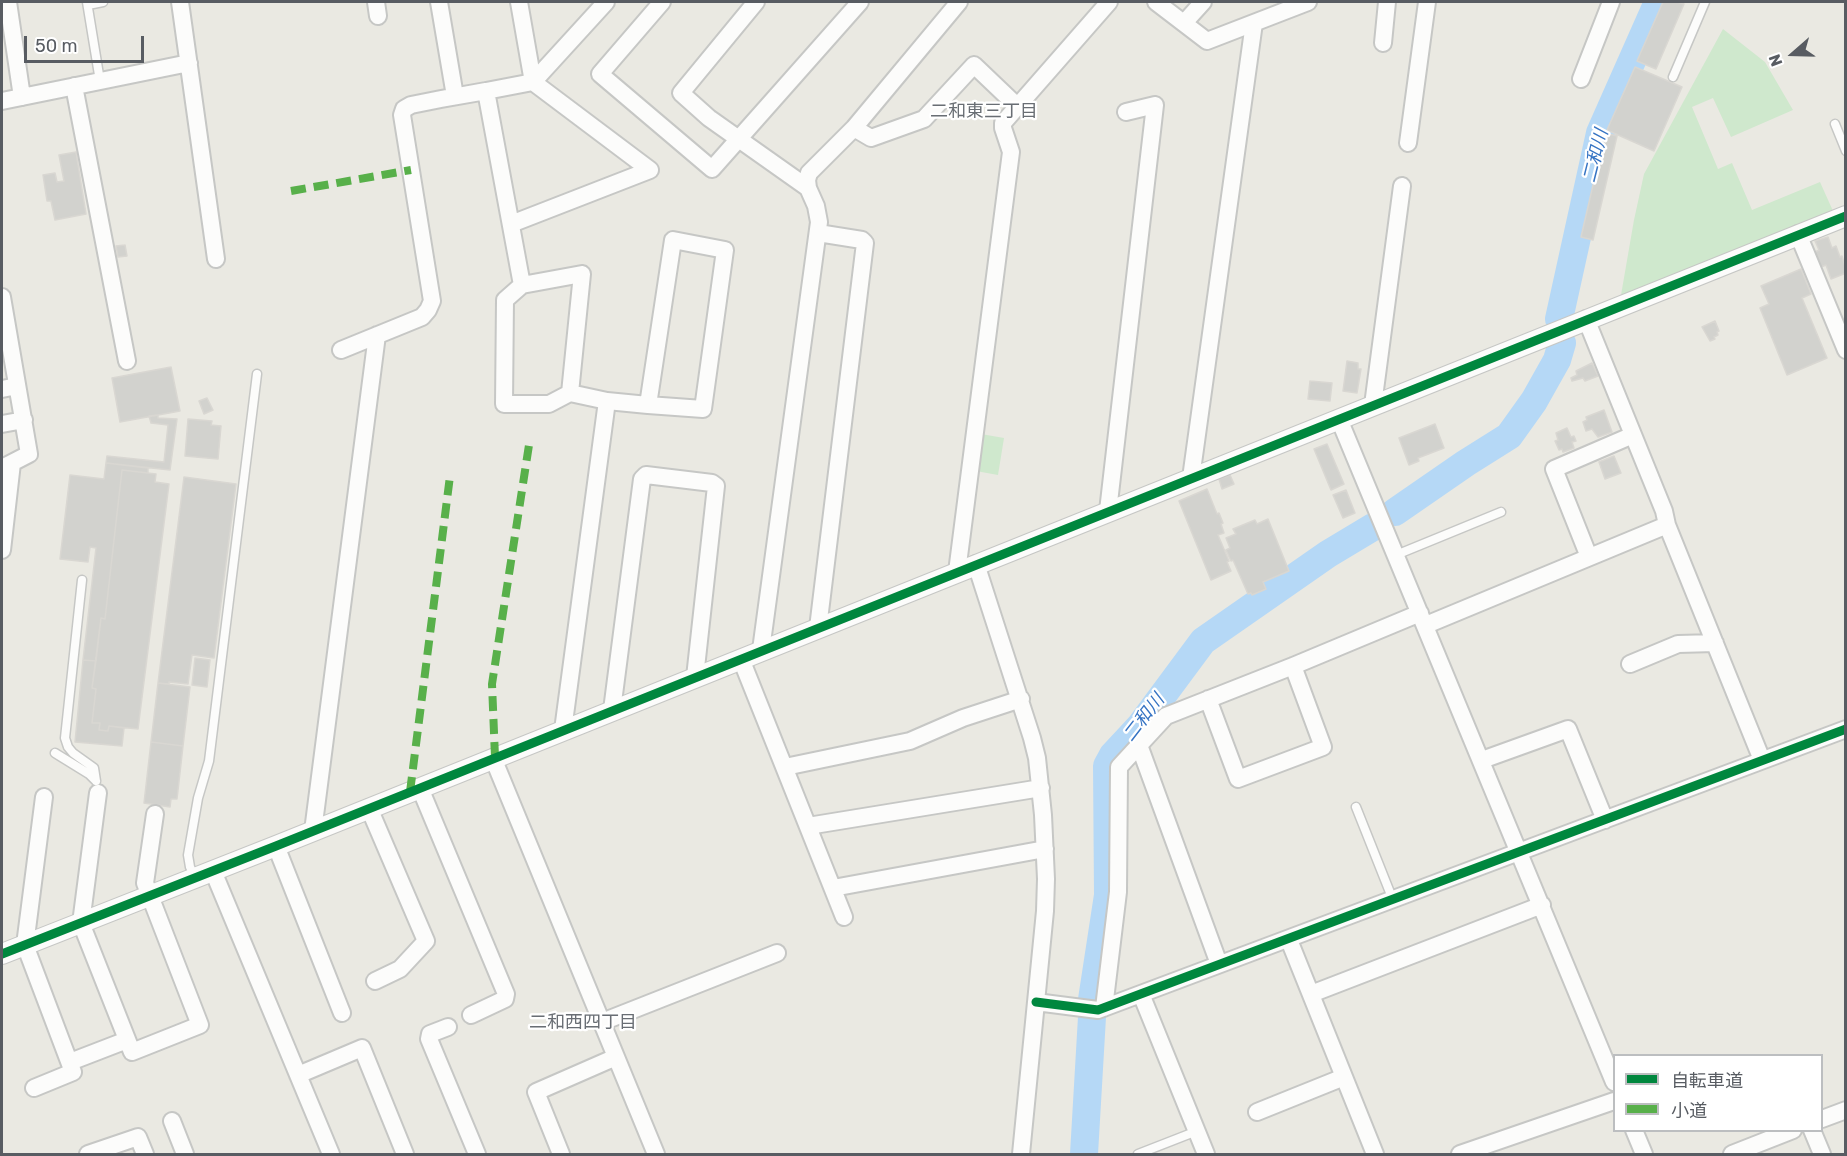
<!DOCTYPE html>
<html>
<head>
<meta charset="utf-8">
<style>
	body { margin:0 }
	#map { position:relative; width:1847px; height:1156px; overflow:hidden; background:#eae9e2; font-family:Rubik,"Noto Sans JP",sans-serif }
	canvas { display:block }
	.frame { position:absolute; inset:0; border:3px solid #585c62; pointer-events:none }
	.legend { position:absolute; left:1613px; top:1054px; width:210px; height:78px; box-sizing:border-box; background:#fff; border:2px solid #bcbec0; margin:0; padding:8px 10px; list-style:none; font-size:18px; color:#585c62 }
	.legend li { display:flex; align-items:center; gap:12px; height:30px }
	.legend b { width:30px; border:2px solid #bcbec0 }
	.north { position:absolute; left:1763px; top:24px; width:60px; height:60px; -webkit-text-stroke:4px #fff; paint-order:stroke; rotate:250deg; font-size:16px; font-weight:700; line-height:24px; text-align:center; color:#585c62 }
	.north::after { content:''; display:block; margin:auto; width:21px; height:27px; background:#585c62; clip-path:polygon(50% 0,100% 100%,50% 72%,0 100%) }
	.scale { position:absolute; left:24px; top:36px; width:120px; height:27px; box-sizing:border-box; border:3px solid #585c62; border-top:0; padding-left:8px; font-size:18px; line-height:21px; white-space:nowrap; color:#585c62; -webkit-text-stroke:4px #fff; paint-order:stroke }
</style>
</head>
<body>
<div id="map">
<canvas width="1847" height="1156"></canvas>
<div class="frame"></div>
<ul class="legend">
<li><b style="height:8px;background:#00873e"></b>自転車道</li>
<li><b style="height:8px;background:#58b04a"></b>小道</li>
</ul>
<div class="north">N</div>
<div class="scale">50 m</div>
</div>
<script>
const context = document.querySelector('canvas').getContext('2d');
context.lineJoin = 'round';
function paint(path, color) { context.fillStyle = color; context.fill(path, 'evenodd'); }
const poly = rows => new Path2D(rows.map(r => 'M' + r).join(''));
function stroke(path, color, width, dash) { context.strokeStyle = color; context.lineWidth = width; context.lineCap = dash ? 'butt' : 'round'; context.setLineDash(dash || []); context.stroke(path); }
function drawText(font, color, halo, rows, align = 'center') {
  context.font = font + ' Rubik,"Noto Sans JP",sans-serif'; context.lineWidth = 4.5; context.setLineDash([]); context.textBaseline = 'middle'; context.strokeStyle = halo; context.fillStyle = color; for (const [text, x, y, turn = 0] of rows) {
    context.save(); context.translate(x, y); context.rotate((+turn || 0) * Math.PI / 180); context.textAlign = isNaN(turn) ? turn : align; if (halo) context.strokeText(text, 0, 0); context.fillText(text, 0, 0); context.restore();
  }
}
paint(poly([
	[1723,29,1765,62,1793,110,1731,137,1713,98,1692,107,1718,169,1732,163,1752,210,1820,182,1833,211,1621,295,1634,220,1644,174],
	[981,434,1004,438,998,475,976,471]
]), '#cfe8cd');
stroke(poly([
	[1559,319,1600,133,1658,2],
	[1395,512,1466,463,1509,436,1534,401,1557,360,1562,343],
	[1091,1006,1108,895,1107,766,1113,755,1140,726,1203,641,1328,554,1373,527],
	[1084,1154,1092,1017]
]), '#b5d8f6', 28);
const building = poly([
	[1663,2,1677,2,1684,4,1656,69,1637,61,1663,2],
	[1635,67,1682,87,1654,151,1607,130,1635,67],
	[1605,133,1617,136,1593,240,1581,237,1605,133],
	[76,152,86,214,55,220,51,201,47,201,43,175,55,173,57,182,64,181,59,155,76,152],
	[1828,237,1832,248,1836,246,1840,257,1842,256,1846,270,1846,273,1831,279,1826,265,1821,267,1815,252,1819,250,1815,241,1828,237],
	[125,245,127,256,118,257,116,246,125,245],
	[1801,269,1811,294,1802,298,1827,358,1787,375,1760,308,1769,304,1761,286,1801,269],
	[1715,321,1719,331,1717,332,1718,335,1714,337,1715,339,1710,341,1702,327,1715,321],
	[1347,361,1358,363,1358,369,1361,369,1357,393,1343,391,1347,361],
	[1592,363,1598,376,1585,381,1583,378,1572,381,1571,378,1577,375,1576,371,1592,363],
	[171,367,180,411,120,422,112,378,171,367],
	[1310,381,1332,383,1330,401,1308,399,1310,381],
	[207,398,213,410,204,414,199,401,207,398],
	[1604,410,1612,432,1598,437,1592,429,1586,431,1583,422,1587,420,1586,417,1604,410],
	[158,415,158,418,177,419,170,470,106,463,107,456,164,462,168,425,151,423,149,416,158,415],
	[188,419,212,421,211,425,221,426,218,459,185,456,188,419],
	[1435,424,1444,448,1418,458,1419,461,1409,465,1399,438,1435,424],
	[1567,428,1571,437,1574,436,1576,441,1572,442,1574,448,1563,452,1562,449,1559,450,1555,441,1558,440,1556,433,1567,428],
	[1327,444,1344,484,1331,490,1314,449,1327,444],
	[1614,456,1621,473,1605,479,1599,462,1614,456],
	[106,463,148,468,148,473,122,470,105,619,101,618,96,661,83,660,96,548,90,547,88,562,60,559,70,475,104,479,106,463],
	[122,470,156,474,155,482,169,484,138,729,109,726,108,731,99,730,100,723,92,723,96,689,92,688,101,618,105,619,122,470],
	[1230,475,1234,484,1222,489,1219,479,1230,475],
	[184,477,236,484,214,658,192,655,188,684,169,682,169,684,158,683,184,477],
	[1207,489,1217,514,1219,513,1223,523,1221,524,1224,533,1218,535,1229,561,1227,562,1231,571,1211,580,1179,501,1207,489],
	[1346,490,1355,513,1343,518,1333,495,1346,490],
	[1268,519,1289,571,1263,582,1266,589,1252,595,1251,593,1248,594,1233,560,1231,561,1226,550,1230,548,1226,538,1236,534,1233,529,1255,520,1257,524,1268,519],
	[195,658,210,660,207,687,192,685,195,658],
	[83,660,96,661,92,688,96,689,92,723,100,723,99,730,108,731,109,726,124,728,122,746,75,742,83,660],
	[158,683,190,687,183,746,151,742,158,683],
	[151,742,183,746,177,799,171,799,170,807,144,803,151,742]
]);
paint(building, '#d2d2ce');
stroke(building, '#d9d7d2', 1.5);
const service = poly([
	[87,2,100,81],
	[88,5,103,2],
	[1673,77,1705,2],
	[1835,124,1846,151],
	[1396,555,1501,512],
	[82,580,65,738,68,747,73,753,94,768,96,781],
	[55,753,89,774,96,781],
	[1356,807,1393,900],
	[195,877,190,867,188,855,198,798,209,761,257,374],
	[1138,1154,1197,1131]
]);
const minor = poly([
	[8,2,22,97],
	[180,2,216,259],
	[376,2,378,16],
	[439,2,455,96],
	[662,2,600,74,712,169,860,2],
	[756,2,681,93,709,118,808,188],
	[1156,2,1207,41,1308,2],
	[1184,23,1203,2],
	[1383,43,1387,2],
	[1581,79,1611,2],
	[74,86,127,361],
	[2,101,189,63],
	[854,128,871,138,924,119,974,65,1017,106],
	[1408,143,1427,2],
	[511,224,650,170,533,82,519,2],
	[818,233,862,240,865,243,818,628],
	[1798,234,1846,350],
	[522,285,486,91,533,82,606,2],
	[2,297,29,454,2,468],
	[1586,319,1664,511,1667,525,1762,760],
	[341,350,422,317,428,310,432,301,402,115,404,109,411,105,441,99,486,91],
	[2,389,17,386],
	[570,393,582,274,522,285,505,300,504,404,549,404,570,393,607,401],
	[1373,405,1402,186],
	[1339,419,1614,1082],
	[2,424,24,420],
	[1191,478,1254,23],
	[1108,511,1155,105,1126,112],
	[2,550,12,463],
	[1589,557,1554,469,1633,435],
	[976,564,1032,738,1037,758,1043,815,1046,879,1045,911,1021,1154],
	[957,572,1011,152,1003,128,1003,123,1109,2],
	[1426,625,1667,525],
	[761,650,819,222,816,206,808,188,807,180,809,173,854,128,959,2],
	[741,659,844,917],
	[1630,664,1678,644,1715,643],
	[1208,699,1238,779,1323,747,1293,666],
	[612,710,642,479,646,475,712,483,716,486,695,677],
	[563,730,607,401,648,405,703,409,725,250,673,240,648,405],
	[1139,745,1219,964],
	[493,758,656,1154],
	[1482,760,1568,729,1605,820],
	[785,767,910,741,963,718,1021,699],
	[420,788,506,994,505,999,471,1015],
	[98,793,81,923,132,1052,200,1025,145,883,155,814],
	[369,808,426,941,400,969,375,981],
	[808,826,1041,788],
	[313,831,377,335],
	[276,846,342,1013],
	[213,871,331,1154],
	[833,888,1045,849],
	[1289,940,1375,1154],
	[1141,994,1206,1154],
	[1311,994,1542,905],
	[1036,1002,1098,1010,1846,729],
	[1104,1008,1118,892,1119,767,1166,716,1293,666,1420,613],
	[602,1022,777,953],
	[448,1027,430,1034,429,1039,477,1154],
	[70,1062,127,1040],
	[298,1075,362,1048,405,1154],
	[34,1088,73,1072,25,945,44,797],
	[1257,1112,1344,1077],
	[1822,1119,1846,1110],
	[172,1121,185,1154],
	[1634,1130,1644,1154],
	[1812,1130,1822,1154],
	[88,1154,138,1137,145,1154],
	[561,1154,536,1092,616,1057],
	[1460,1154,1614,1101],
	[1732,1154,1793,1130]
]);
const tertiary = poly([
	[2,954,276,846,1846,216]
]);
stroke(service, '#c6c7c5', 11);
stroke(minor, '#c6c7c5', 20);
stroke(tertiary, '#c6c7c5', 22);
stroke(service, '#fcfcfb', 8);
stroke(minor, '#fcfcfb', 16);
stroke(tertiary, '#fcfcfb', 20);
stroke(poly([
	[291,191,411,170],
	[495,757,492,684,529,445],
	[410,792,450,476]
]), '#58b04a', 8, [15, 8]);
stroke(poly([
	[2,954,276,846,1846,216],
	[1036,1002,1098,1010,1846,729]
]), '#00873e', 9);
drawText('18px', '#696e74', '#fff', [
	["二和東三丁目",984,112],
	["二和西四丁目",583,1023]
]);
drawText('italic 18px', '#3573c3', '#fff', [
	["二和川",1596,156,-76],
	["二和川",1144,718,-52]
]);
</script>
</body>
</html>
